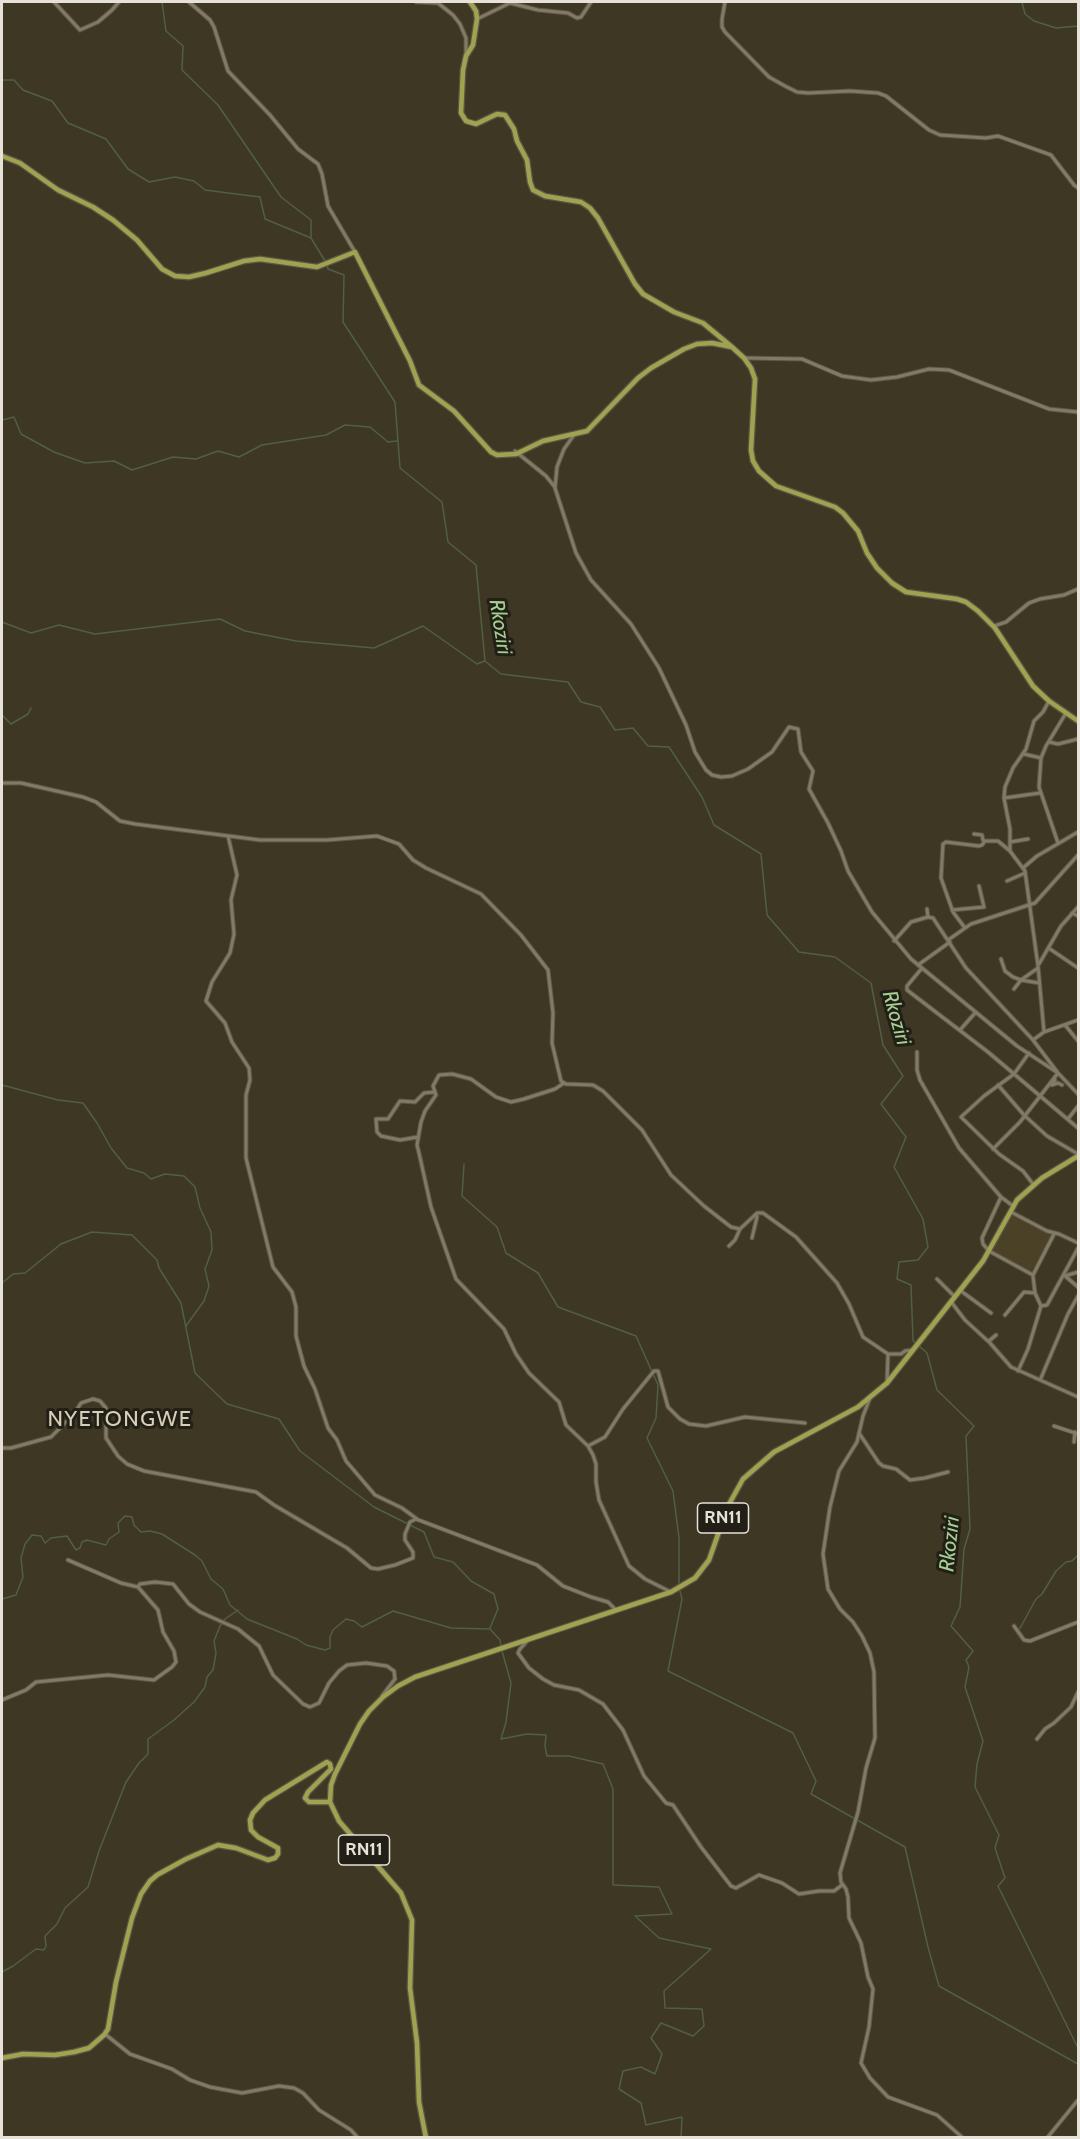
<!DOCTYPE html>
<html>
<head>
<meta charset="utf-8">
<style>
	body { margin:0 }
	#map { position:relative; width:1080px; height:2139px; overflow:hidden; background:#3e3724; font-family:Cabin,sans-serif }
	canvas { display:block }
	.frame { position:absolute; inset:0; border:3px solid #e7e2d7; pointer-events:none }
</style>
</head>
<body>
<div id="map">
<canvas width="1080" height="2139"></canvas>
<div class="frame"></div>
</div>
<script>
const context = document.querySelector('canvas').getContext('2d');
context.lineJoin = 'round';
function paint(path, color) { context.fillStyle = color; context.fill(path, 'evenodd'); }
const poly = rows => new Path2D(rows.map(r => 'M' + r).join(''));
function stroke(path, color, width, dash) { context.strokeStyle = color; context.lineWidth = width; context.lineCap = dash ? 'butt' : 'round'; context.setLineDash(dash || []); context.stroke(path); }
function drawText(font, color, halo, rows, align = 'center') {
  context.font = font + ' Cabin,sans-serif'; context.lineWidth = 6; context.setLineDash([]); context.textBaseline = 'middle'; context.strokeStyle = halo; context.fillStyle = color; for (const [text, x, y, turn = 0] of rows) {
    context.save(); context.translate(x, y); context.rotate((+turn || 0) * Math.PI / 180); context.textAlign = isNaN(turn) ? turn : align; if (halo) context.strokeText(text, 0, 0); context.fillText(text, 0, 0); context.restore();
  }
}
paint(poly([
	[1011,1213,1052,1235,1031,1272,991,1250]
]), '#4b4127');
stroke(poly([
	[162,2,166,31,183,46,182,70,218,105,281,197,311,220,311,237],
	[1022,2,1025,14,1034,21,1056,28,1078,26],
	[2,80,14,80,23,90,52,101,68,123,106,139,128,169,149,182,175,177,194,181,205,190,260,197,265,219,311,238,325,261],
	[327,265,328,269,344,275,343,322,395,402,400,468,442,502,448,542,476,565,485,661,501,674,568,682,581,702,600,707,615,730,633,728,648,746,669,747,702,797,714,825,761,854,767,915,799,952,835,957,871,983,883,1045,903,1076,881,1104,906,1137,894,1167,923,1219,928,1247,918,1260,899,1262,897,1279,911,1285,913,1340,915,1343],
	[2,420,14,417,21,434,54,452,85,463,114,461,132,470,173,457,196,459,218,451,239,457,262,445,326,435,345,425,370,427,388,442,397,441],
	[2,622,31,633,59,625,95,634,220,619,245,631,296,641,374,648,423,626,477,664,485,661],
	[2,715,11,724,28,714,31,708],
	[2,1085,58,1100,83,1103,97,1123,111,1148,127,1168,144,1173,151,1179,165,1174,184,1176,195,1187,200,1208,211,1232,212,1250,205,1269,209,1286,204,1301,186,1326],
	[464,1164,462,1196,497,1227,506,1253,538,1273,558,1307,636,1336,658,1385,656,1418,647,1438,673,1491,679,1538,679,1585],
	[2,1283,13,1274,25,1273,61,1244,92,1232,132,1235,157,1260,159,1268,181,1303,195,1373,227,1404,279,1419,300,1451,374,1507,424,1532,434,1557,453,1562,471,1581,494,1594,498,1609,490,1628],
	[919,1346,927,1353,937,1390,974,1426,966,1436,970,1529,964,1549,960,1607,951,1626,973,1651,966,1660,969,1667,965,1687,983,1741,977,1764,975,1787,999,1835,995,1848,1005,1878,998,1886,1078,2048],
	[680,1591,682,1599,668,1671,793,1733,816,1781,811,1794,905,1847,928,1947,939,1986,1078,2064],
	[2,1599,16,1595,23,1577,21,1558,25,1544,32,1535,41,1536,45,1543,51,1538,67,1536,76,1550,80,1548,82,1542,87,1540,106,1545,109,1539,119,1532,118,1523,125,1516,132,1517,134,1525,141,1532,150,1531,162,1534,195,1555,202,1561,211,1579,223,1589,230,1605,247,1619,297,1639,306,1645,325,1650,330,1648,330,1637,333,1630,346,1619,354,1621,362,1627,393,1611,451,1628,490,1629,500,1640,501,1646],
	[1019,1630,1036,1599,1042,1594,1056,1571,1066,1562,1072,1561,1078,1555],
	[502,1651,511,1683,506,1722,501,1739,527,1734,546,1735,545,1746,547,1756,569,1756,603,1764,613,1789,613,1885,659,1887,672,1914,635,1916,659,1938,711,1949,664,1991,665,2008,702,2009,704,2026,693,2036,661,2023,651,2038,662,2054,655,2074,641,2067,623,2071,619,2089,641,2103,646,2125,682,2117,681,2138],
	[2,1972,13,1966,36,1949,44,1950,46,1946,45,1936,57,1924,65,1908,88,1887,99,1851,126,1782,139,1763,148,1754,148,1739,174,1720,194,1702,205,1687,207,1677,213,1670,216,1653,214,1641,220,1626,225,1619,238,1610]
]), '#515f44', 1.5);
const minor = poly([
	[54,2,80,30,98,22,112,10,119,2],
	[189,2,210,20,214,27,228,71,270,115,298,149,318,164,322,174,328,206,355,252],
	[416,2,438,3,453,15,460,24,466,38,466,54],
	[725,2,722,19,722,27,725,32,769,77,785,86,797,92,808,93,850,91,878,93,886,96,929,130,940,135,986,138,998,136,1051,155,1074,185,1078,188],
	[477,19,510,3,538,10,568,13,577,18,581,17,591,2],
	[744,358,802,359,842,376,871,380,897,377,929,369,949,370,1049,409,1078,412],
	[574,435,564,449,557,467,555,488,576,553,591,580,631,624,659,668,686,725,695,752,706,770,712,775,721,777,732,776,748,769,772,752,789,727,798,729,801,752,813,771,809,789,828,823,841,851,848,871,872,912,911,959,1017,1046,1058,1073,1078,1094],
	[515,451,546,476,554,486],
	[994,626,1006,622,1029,603,1040,599,1064,595,1078,589],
	[1049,742,1058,744,1078,739],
	[1024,754,1041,758,1039,787,1058,843],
	[1041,758,1046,746,1066,713],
	[2,783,21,783,83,797,96,802,120,821,135,824,260,840,327,840,377,836,399,844,413,860,426,868,481,894,521,935,548,970,553,1013,552,1043,561,1081,566,1084,593,1085,603,1091,642,1130,671,1175,704,1206,731,1227,740,1229,757,1213,763,1213,796,1237,837,1283,849,1304,863,1337,888,1354,887,1382],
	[1004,798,1040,793],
	[974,834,982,835,983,840,985,841],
	[228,836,237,875,231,900,234,934,230,953,212,982,206,1001,225,1023,232,1042,249,1068,250,1080,246,1095,246,1158,273,1267,292,1292,296,1307,296,1336,304,1366,315,1389,328,1428,337,1440,346,1461,375,1495,402,1508,417,1519],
	[1010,842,1028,839],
	[1010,851,1010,829,1004,798,1005,787,1013,768,1026,749,1034,721,1043,712,1049,701],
	[1023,868,1037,856,1078,832],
	[1007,881,1025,873],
	[927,909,928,917],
	[952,910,984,907,979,886],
	[1072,913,1078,916],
	[965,928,953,912,941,878,943,844,946,842,979,846,982,845,985,841,998,841,1010,851,1025,871,1038,966,1044,1032],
	[948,940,971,924,1035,903,1078,855],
	[894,941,911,922,928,917,933,918,966,968,1033,1040,1058,1073,1020,1122,993,1149],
	[1050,949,1078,968],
	[1001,959,1005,971,1013,977,1021,980,1014,989],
	[1039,964,1061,926,1078,907],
	[918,965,950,942],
	[922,968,907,986,907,990,988,1052,1078,1128],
	[1038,968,1021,980,1039,983],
	[1065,1025,1078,1041],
	[960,1030,976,1012],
	[1033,1040,1044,1032,1078,1020],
	[917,1052,917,1070,920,1080,959,1148,1001,1197,1013,1206],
	[1029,1053,1014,1074,984,1096,961,1117,999,1154,1023,1171,1033,1184],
	[1055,1080,1052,1085,1058,1083,1062,1085],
	[564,1083,555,1089,524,1099,511,1102,496,1097,471,1079,452,1074,439,1075,433,1086,436,1095,425,1111,421,1122,417,1145,419,1153,431,1207,456,1279,504,1329,516,1354,529,1373,559,1402,566,1425,588,1446,593,1455,596,1464,596,1482,599,1500,629,1566,645,1579,671,1592],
	[998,1085,1024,1115,1047,1136,1078,1154],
	[1068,1119,1078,1106],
	[418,1137,400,1140,381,1136,377,1132,376,1119,388,1119,400,1101,415,1102,424,1093,435,1092],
	[1001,1197,982,1238,983,1244,989,1251,1033,1275,1054,1234],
	[1011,1212,1047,1231,1059,1234,1078,1243],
	[752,1238,757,1217,756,1214],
	[729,1246,735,1240,740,1229],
	[1064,1275,1078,1287],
	[1033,1276,1035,1293,1041,1306],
	[1065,1276,1078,1272],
	[937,1279,954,1296],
	[961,1291,991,1313],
	[952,1303,965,1320,990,1343,1011,1367,1078,1397],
	[1005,1315,1024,1292,1035,1293],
	[989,1341,996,1335],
	[888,1354,901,1354,905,1351,912,1350],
	[1018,1371,1028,1349,1041,1306,1047,1305,1078,1248],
	[1041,1378,1068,1314,1078,1296],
	[870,1398,863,1416,857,1442,839,1471,830,1507,823,1554,828,1589,840,1609,853,1622,862,1636,870,1653,874,1672,875,1738,866,1768,858,1812,840,1873,841,1882,846,1889,848,1897,849,1918,861,1943,868,1977,873,1989,869,2027,861,2063,870,2078,888,2097,937,2115,963,2138],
	[1054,1426,1078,1434],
	[859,1433,879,1463,883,1466,896,1469,910,1480,925,1478,948,1472],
	[1074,1442,1075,1432],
	[588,1446,605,1437,623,1409,654,1371,658,1371,668,1407,680,1419,689,1424,706,1426,745,1417,805,1423],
	[2,1448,11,1448,51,1437,74,1414,81,1403,93,1399,100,1401,106,1408,106,1438,118,1456,127,1464,144,1471,256,1492,274,1505,347,1548,371,1568,378,1569,395,1565,413,1558,413,1552,405,1540,405,1534,410,1522,416,1519,537,1565,563,1586,591,1597,608,1602,616,1610],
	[138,1587,140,1584,155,1582,173,1584,189,1604,200,1612,238,1629,259,1646,273,1675,303,1704,310,1707,319,1703,329,1683,339,1671,347,1665,366,1663,387,1666,394,1671,395,1679,382,1696],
	[1014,1626,1024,1640,1030,1641,1078,1622],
	[527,1641,520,1649,518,1653,529,1668,543,1679,554,1685,579,1690,603,1704,623,1730,644,1776,666,1803,673,1805,701,1847,731,1886,736,1888,759,1875,782,1883,799,1894,819,1891,834,1891,842,1885],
	[2,1700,26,1690,36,1682,108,1675,154,1680,172,1667,176,1662,174,1651,163,1632,158,1610,138,1587,121,1583,68,1560],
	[1037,1739,1045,1729,1054,1723,1071,1707,1078,1692],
	[105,2034,130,2054,172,2069,190,2080,210,2087,242,2093,279,2086,294,2088,303,2093,319,2110,351,2130,358,2138],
	[1047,2138,1078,2100]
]);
const major = poly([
	[470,2,476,11,477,19,473,45,466,56,463,70,461,113,466,121,476,124,497,114,505,115,514,129,517,141,527,160,530,182,533,190,545,196,581,202,590,208,598,218,635,284,643,294,674,312,703,323,732,347],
	[2,156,20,163,58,190,93,207,113,220,137,240,162,269,175,276,189,277,206,273,244,261,260,259,317,267,355,252,410,361,419,385,454,411,491,452,497,455,516,454,543,441,587,431,638,378,651,368,684,349,697,344,712,343,732,347,744,358,751,368,755,379,751,450,753,461,759,471,776,486,835,507,843,513,858,531,867,553,877,568,892,583,906,592,957,599,966,602,978,611,995,628,1033,686,1049,701,1078,721],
	[2,2058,23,2054,55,2055,74,2052,89,2048,104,2035,108,2029,116,1982,132,1918,141,1894,150,1881,157,1875,186,1859,218,1845,236,1848,268,1860,275,1858,278,1854,278,1848,258,1837,251,1830,250,1820,253,1813,265,1800,327,1762,330,1764,331,1769,308,1792,305,1798,309,1802,330,1802],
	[426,2138,419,2102,417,2043,410,1988,412,1920,401,1893,339,1821,330,1802,331,1785,335,1774,360,1724,369,1711,383,1697,398,1686,415,1677,671,1592,695,1578,709,1560,728,1506,743,1479,774,1452,858,1407,887,1383,983,1261,1017,1200,1042,1178,1078,1156]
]);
stroke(minor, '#5b5545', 5);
stroke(major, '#5b5545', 7);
stroke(minor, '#827a65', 3);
stroke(major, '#a1a24f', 4.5);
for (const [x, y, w] of [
	[723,1518,51],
	[364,1850,51]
]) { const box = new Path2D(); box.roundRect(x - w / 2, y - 15, w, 30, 4.5); context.fillStyle = '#221f16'; context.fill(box); stroke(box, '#e7e2d7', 1.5); }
drawText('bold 18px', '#e7e2d7', null, [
	["RN11",723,1518],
	["RN11",364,1850]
]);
drawText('italic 21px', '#a5cf93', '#221f16', [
	["Rkoziri",500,627,81],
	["Rkoziri",896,1018,74],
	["Rkoziri",950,1544,-84]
]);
context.letterSpacing = '1.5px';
drawText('22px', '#d7ceb7', '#221f16', [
	["NYETONGWE",120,1420]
]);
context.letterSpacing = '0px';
</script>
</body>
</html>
